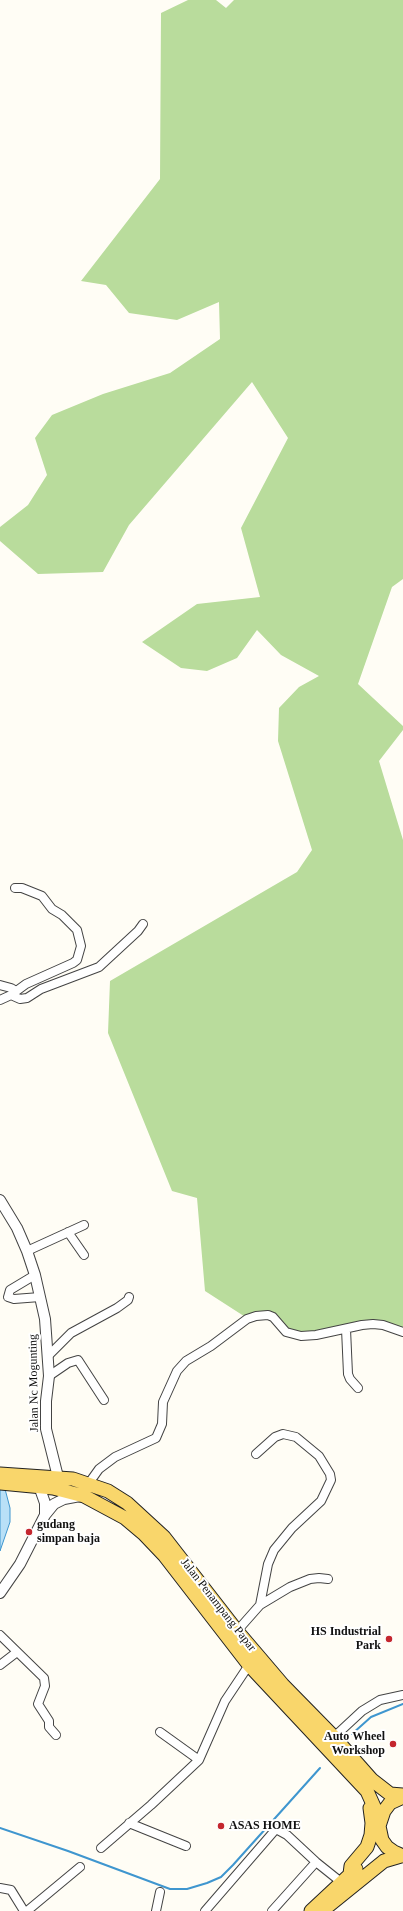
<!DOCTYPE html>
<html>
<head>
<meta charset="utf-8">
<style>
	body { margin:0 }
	canvas { display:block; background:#fffdf5 }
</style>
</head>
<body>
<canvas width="403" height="1911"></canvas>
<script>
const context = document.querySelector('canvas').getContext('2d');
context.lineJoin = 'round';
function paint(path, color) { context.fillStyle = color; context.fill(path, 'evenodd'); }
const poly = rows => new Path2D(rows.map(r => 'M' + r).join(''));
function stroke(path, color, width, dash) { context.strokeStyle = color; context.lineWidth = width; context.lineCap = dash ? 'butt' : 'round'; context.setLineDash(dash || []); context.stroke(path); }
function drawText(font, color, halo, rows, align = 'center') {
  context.font = font + ' Georgia,serif'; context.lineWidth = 4; context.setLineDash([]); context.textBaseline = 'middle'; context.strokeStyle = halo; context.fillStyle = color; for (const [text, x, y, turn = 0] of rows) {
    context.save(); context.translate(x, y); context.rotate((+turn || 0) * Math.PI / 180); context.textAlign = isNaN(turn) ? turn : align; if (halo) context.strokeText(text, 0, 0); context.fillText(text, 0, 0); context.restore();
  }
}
paint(poly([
	[188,0,216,0,226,8,234,0,403,0,403,579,392,587,358,684,403,726,403,730,379,761,403,840,403,1331,377,1323,310,1333,291,1332,267,1317,250,1320,205,1291,197,1198,172,1191,108,1033,110,981,297,872,312,850,278,741,279,708,299,687,319,676,281,655,257,630,237,658,207,671,181,668,142,642,197,604,260,597,241,528,288,438,252,382,129,525,103,572,38,574,0,541,0,527,28,505,47,475,35,438,52,415,103,394,170,373,220,339,219,302,177,320,129,313,106,285,81,281,160,179,161,13]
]), '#b9dc9c');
const water = poly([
	[0,1470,10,1508,10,1522,0,1551,0,1470]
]);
paint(water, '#b9e0f7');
stroke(water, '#3f96cf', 1);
stroke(poly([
	[352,1734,371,1717,403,1704],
	[0,1828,68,1851,170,1889,187,1889,207,1883,221,1877,233,1865,320,1768]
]), '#3f96cf', 2);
const minor = poly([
	[0,985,11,988,16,991],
	[11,995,20,999,27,998,41,989,99,967,138,931,143,924],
	[0,1000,11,995,26,984,73,963,77,960,81,946,77,930,62,915,52,909,42,896,22,888,15,888],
	[68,1232,84,1255],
	[27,1251,84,1225],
	[35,1275,10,1290,8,1297,14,1299,40,1297],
	[346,1329,348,1374,350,1379,358,1388],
	[49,1355,71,1333,117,1308,128,1300,129,1297],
	[49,1376,68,1363,78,1360,104,1400],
	[89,1483,99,1469,115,1457,156,1438,162,1424,163,1402,177,1371,186,1361,211,1346,247,1319,256,1316,268,1315,273,1317,286,1332,301,1336,316,1335,362,1325,373,1324,383,1325,403,1332],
	[260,1605,290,1587,310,1579,319,1578,328,1579],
	[237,1631,260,1605,268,1564,274,1550,292,1528,321,1501,331,1480,330,1474,319,1456,296,1437,283,1434,275,1437,256,1454],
	[0,1635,44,1678,45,1686,38,1704,49,1721,49,1727,56,1735],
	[0,1665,17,1652],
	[160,1732,199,1760],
	[334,1737,362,1711,380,1700,403,1695],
	[129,1823,186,1846],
	[101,1848,151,1805,199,1760,225,1701,249,1665],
	[0,1888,11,1890,24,1911],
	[27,1911,80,1867],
	[156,1911,160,1892],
	[205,1911,276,1829,287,1835,316,1862,341,1882],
	[272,1911,316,1862]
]);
const tertiary = poly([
	[0,1200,17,1228,27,1251,35,1275,45,1319,49,1376,46,1401,46,1429,58,1477],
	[39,1486,45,1503,45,1515],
	[0,1593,20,1564,45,1515,54,1504,64,1499,80,1496]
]);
const primary = poly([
	[0,1474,73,1479,108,1491,127,1503,164,1537,237,1631,283,1685,334,1737,372,1780,390,1794,403,1795],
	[0,1483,53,1488,84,1496,125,1518,144,1534,164,1555,249,1665,367,1791,380,1820],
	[403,1797,390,1803,384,1811,379,1826,382,1840,387,1847,394,1852,403,1856],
	[350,1874,351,1866,367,1847,371,1835,372,1823,370,1808],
	[311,1911,356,1869],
	[322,1911,384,1861,401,1856]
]);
stroke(minor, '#444', 10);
stroke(tertiary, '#444', 12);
stroke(primary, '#222', 15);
stroke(minor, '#fff', 8);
stroke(tertiary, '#fff', 10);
stroke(primary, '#f9d66b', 13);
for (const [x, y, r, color] of [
	[29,1532,4,"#c4262e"],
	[389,1639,4,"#c4262e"],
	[393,1744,4,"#c4262e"],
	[221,1826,4,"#c4262e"]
]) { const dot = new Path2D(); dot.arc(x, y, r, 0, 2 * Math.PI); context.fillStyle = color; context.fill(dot); stroke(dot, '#fff', 1.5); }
drawText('12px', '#111', '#fff', [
	["Jalan Nc Mogunting",34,1383,-91],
	["Jalan Penampang Papar",218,1605,52]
]);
drawText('bold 12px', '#111', '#fff', [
	["gudang",37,1525],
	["simpan baja",37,1539],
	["HS Industrial",381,1632,"right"],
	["Park",381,1646,"right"],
	["Auto Wheel",385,1737,"right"],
	["Workshop",385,1751,"right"],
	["ASAS HOME",229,1826]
], 'left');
</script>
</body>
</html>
